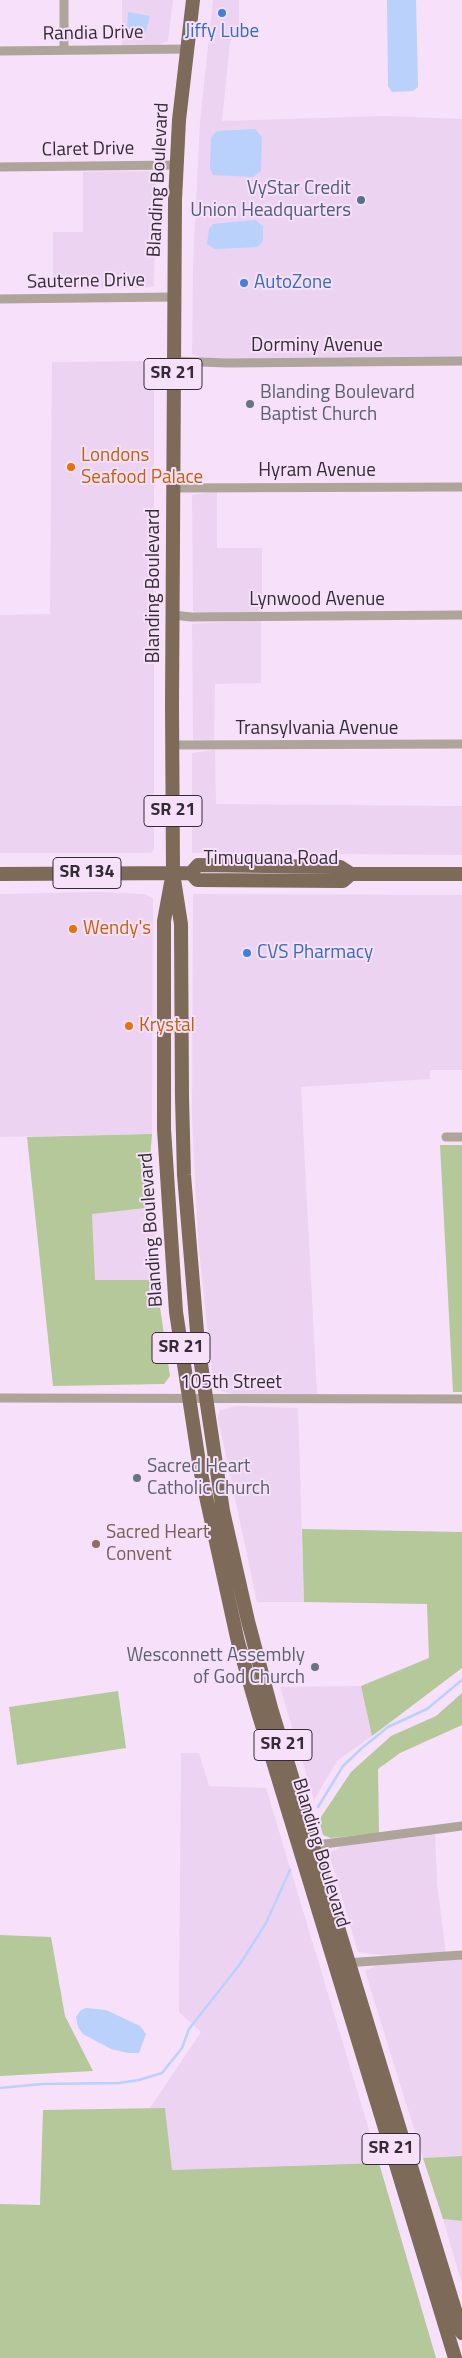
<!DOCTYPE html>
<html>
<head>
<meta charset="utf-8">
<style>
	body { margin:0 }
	canvas { display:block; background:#f6e0fa }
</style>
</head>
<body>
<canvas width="462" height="2358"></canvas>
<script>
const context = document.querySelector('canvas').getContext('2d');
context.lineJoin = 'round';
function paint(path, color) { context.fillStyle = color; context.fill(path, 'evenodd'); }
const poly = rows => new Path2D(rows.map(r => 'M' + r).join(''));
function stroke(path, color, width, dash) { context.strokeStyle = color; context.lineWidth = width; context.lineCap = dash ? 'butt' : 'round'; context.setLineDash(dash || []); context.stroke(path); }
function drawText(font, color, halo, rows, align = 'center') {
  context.font = font + ' "Titillium Web",sans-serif'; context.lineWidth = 4; context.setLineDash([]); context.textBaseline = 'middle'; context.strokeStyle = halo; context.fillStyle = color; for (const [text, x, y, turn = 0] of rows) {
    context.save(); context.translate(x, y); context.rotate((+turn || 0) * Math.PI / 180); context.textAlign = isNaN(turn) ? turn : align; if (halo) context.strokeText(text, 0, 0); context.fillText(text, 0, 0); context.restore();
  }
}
paint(poly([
	[122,0,173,0,168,41,155,46,122,45],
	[213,0,239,0,239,33,234,35,230,42,222,121,385,116,462,119,462,358,205,359,192,354,193,264,200,122],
	[143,171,156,172,154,286,137,288,53,289,53,232,83,232,83,172],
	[154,361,154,850,151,853,0,853,0,615,50,614,52,362],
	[217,491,217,548,262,548,262,613,202,613,193,611,192,495],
	[261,620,261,683,215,684,214,741,193,739,192,624],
	[215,750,216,804,462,806,462,855,192,853,192,753],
	[97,892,144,894,153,898,152,1134,0,1137,0,894],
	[193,894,462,895,462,1070,430,1070,430,1079,301,1087,317,1395,236,1395,214,1389,198,1240,192,1117],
	[154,1208,156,1280,95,1281,91,1213],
	[237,1406,298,1408,304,1602,257,1602,218,1418,220,1410],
	[361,1686,372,1736,337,1761,314,1800,280,1687],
	[181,1753,199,1753,209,1786,266,1788,379,2163,172,2170,165,2108,150,2108,201,2032,179,2012],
	[435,1833,437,1884,446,1953,380,1955,358,1952,329,1853,344,1845],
	[462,1959,462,2156,423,2158,365,1971,382,1963],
	[443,2219,462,2221,462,2284]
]), '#edd3f2');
paint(poly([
	[152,1134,146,1208,92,1214,95,1280,156,1280,170,1376,164,1384,53,1386,27,1137],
	[440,1145,462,1145,462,1392,453,1392],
	[302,1529,462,1532,462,1668,372,1736,361,1686,429,1658,427,1604,304,1602],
	[118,1691,126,1748,17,1765,9,1707],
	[462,1693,462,1725,400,1753,378,1769,379,1833,331,1838,323,1835,319,1820,351,1772,391,1736,436,1716],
	[0,1935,51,1937,65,2016,93,2071,0,2076],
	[165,2108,172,2170,379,2163,436,2358,0,2358,0,2204,40,2205,43,2110],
	[462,2156,462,2221,443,2219,423,2158]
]), '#b4c899');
paint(poly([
	[387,0,416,0,418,87,413,91,392,92,388,86],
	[128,12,150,16,145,34,131,34,127,28],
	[255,129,262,137,261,171,253,177,213,175,210,168,211,138,217,131],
	[255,220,263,226,263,241,257,247,215,249,207,244,209,229,213,224],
	[86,2008,106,2010,140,2026,146,2034,139,2053,128,2053,111,2049,83,2034,78,2027,76,2017,81,2010]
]), '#bad1fc');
stroke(poly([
	[318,1807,343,1766,362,1748,388,1727,427,1709,462,1680],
	[0,2088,42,2084,119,2083,139,2080,162,2073,182,2048,189,2029,240,1964,266,1923,290,1870]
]), '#bad1fc', 2.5);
stroke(poly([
	[64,0,64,50],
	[0,51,186,49],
	[0,167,176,165],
	[0,299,173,297],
	[173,361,227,363,462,361],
	[173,488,462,487],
	[173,615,191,617,462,615],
	[172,745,462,744],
	[446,1137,462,1137],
	[0,1398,462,1399],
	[309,1846,462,1826],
	[345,1963,462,1955]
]), '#aea49a', 9);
stroke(poly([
	[193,0,179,120,175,200,172,705,173,873,181,924,182,1097,184,1175,198,1344,223,1511,248,1621,271,1708,462,2333],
	[191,873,197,880,343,881,351,874],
	[0,874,191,873,198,865,340,867,351,874,462,874],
	[171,883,164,921,164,1129,176,1312,200,1469,238,1642,258,1712,455,2358]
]), '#7d6a58', 14);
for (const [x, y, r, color] of [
	[222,13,5,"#3f7fe0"],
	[361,200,5,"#5c6f8a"],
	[244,283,5,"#3f7fe0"],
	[250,404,5,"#6b7280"],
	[71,467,5,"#e8710a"],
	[73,929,5,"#e8710a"],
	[247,953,5,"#3f7fe0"],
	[129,1026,5,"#e8710a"],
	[137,1478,5,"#6b7280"],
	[96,1544,5,"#8d6e63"],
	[315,1667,5,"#6b7280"]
]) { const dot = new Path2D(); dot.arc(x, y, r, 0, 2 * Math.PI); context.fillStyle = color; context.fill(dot); stroke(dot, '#f6e0fa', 2); }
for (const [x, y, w] of [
	[173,374,58],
	[173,811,58],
	[87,873,68],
	[181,1348,58],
	[283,1745,58],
	[391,2149,58]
]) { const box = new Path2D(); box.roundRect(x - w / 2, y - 15.5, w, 31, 4); context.fillStyle = '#f6e0fa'; context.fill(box); stroke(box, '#332b35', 1); }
drawText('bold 18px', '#332b35', null, [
	["SR 21",173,374],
	["SR 21",173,811],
	["SR 134",87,873],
	["SR 21",181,1348],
	["SR 21",283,1745],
	["SR 21",391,2149]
]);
drawText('19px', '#366cbe', '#f6e0fa', [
	["Jiffy Lube",222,32,"center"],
	["AutoZone",254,283],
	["CVS Pharmacy",257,953]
], 'left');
drawText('19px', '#332b35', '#f6e0fa', [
	["Randia Drive",93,34,-1],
	["Claret Drive",88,150,-1],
	["Blanding Boulevard",159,180,-87],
	["Sauterne Drive",86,282,-1],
	["Dorminy Avenue",317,346],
	["Hyram Avenue",317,471],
	["Blanding Boulevard",154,586,-90],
	["Lynwood Avenue",317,600],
	["Transylvania Avenue",317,729],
	["Timuquana Road",271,859],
	["Blanding Boulevard",152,1230,-94],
	["105th Street",231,1383],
	["Blanding Boulevard",320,1853,73]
]);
drawText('19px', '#4e5e75', '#f6e0fa', [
	["VyStar Credit",351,189],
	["Union Headquarters",351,211]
], 'right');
drawText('19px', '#5b616d', '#f6e0fa', [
	["Blanding Boulevard",260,393],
	["Baptist Church",260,415],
	["Sacred Heart",147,1467],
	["Catholic Church",147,1489],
	["Wesconnett Assembly",305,1656,"right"],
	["of God Church",305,1678,"right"]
], 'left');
drawText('19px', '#c56008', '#f6e0fa', [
	["Londons",81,456],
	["Seafood Palace",81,478],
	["Wendy's",83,929],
	["Krystal",139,1026]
], 'left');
drawText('19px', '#785e54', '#f6e0fa', [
	["Sacred Heart",106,1533],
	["Convent",106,1555]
], 'left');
</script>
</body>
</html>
